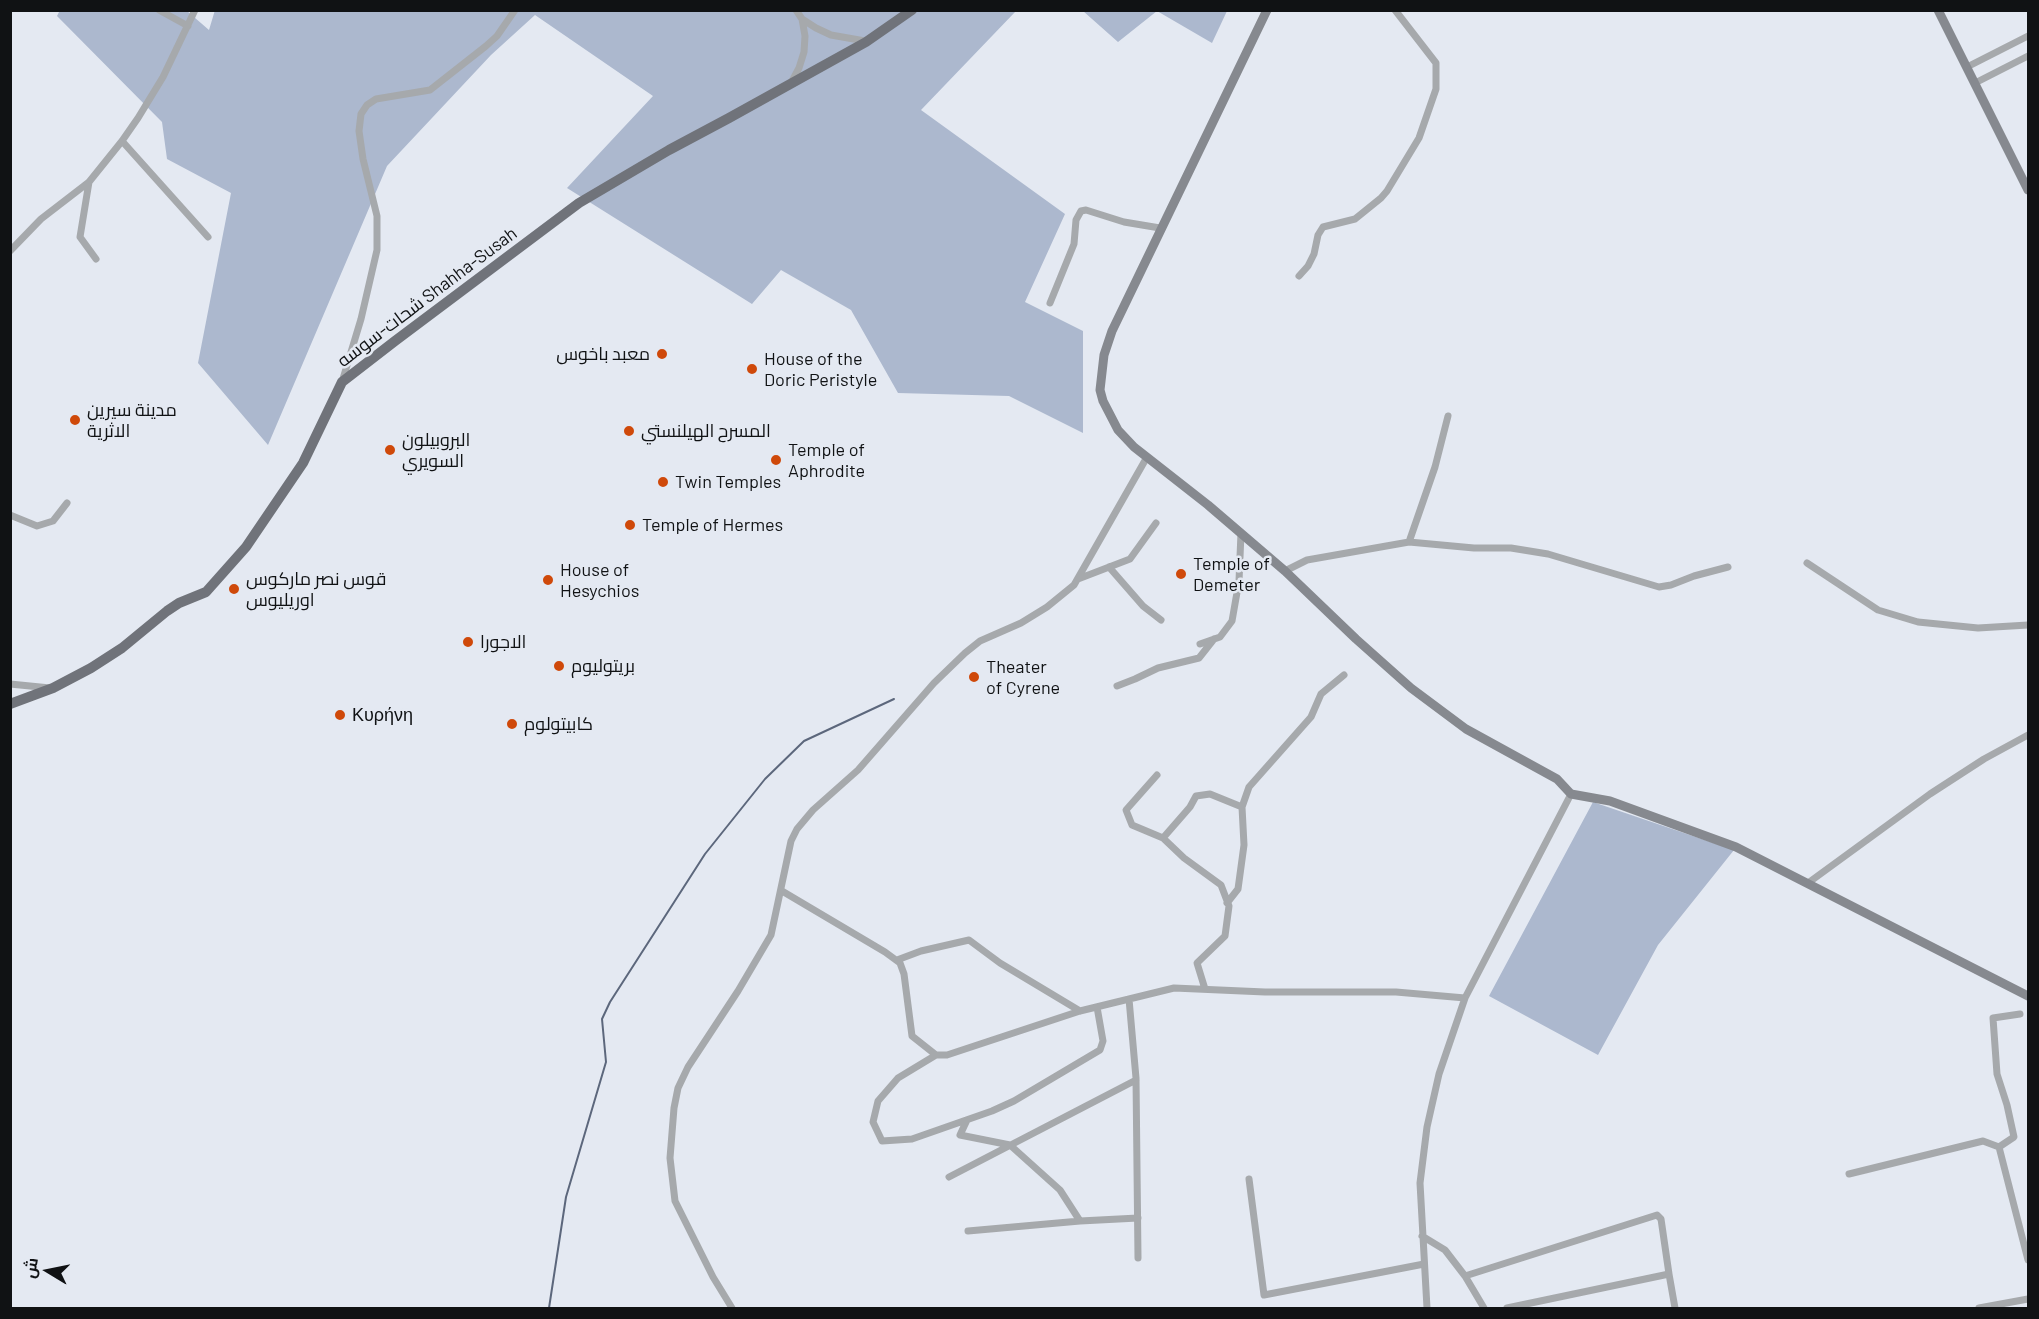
<!DOCTYPE html>
<html>
<head>
<meta charset="utf-8">
<style>
	body { margin:0 }
	#map { position:relative; width:2039px; height:1319px; overflow:hidden; background:#e4e9f2; font-family:Barlow,Cairo,sans-serif }
	canvas { display:block }
	.frame { position:absolute; inset:0; border:12px solid #101214; pointer-events:none }
	.north { position:absolute; left:18px; top:1241px; width:60px; height:60px; -webkit-text-stroke:4px #e4e9f2; paint-order:stroke; rotate:280deg; font-size:16px; font-weight:700; line-height:24px; text-align:center; color:#101214 }
	.north::after { content:''; display:block; margin:auto; width:21px; height:27px; background:#101214; clip-path:polygon(50% 0,100% 100%,50% 72%,0 100%) }
</style>
</head>
<body>
<div id="map">
<canvas width="2039" height="1319"></canvas>
<div class="frame"></div>
<div class="north">ش</div>
</div>
<script>
const context = document.querySelector('canvas').getContext('2d');
context.lineJoin = 'round';
function paint(path, color) { context.fillStyle = color; context.fill(path, 'evenodd'); }
const poly = rows => new Path2D(rows.map(r => 'M' + r).join(''));
function stroke(path, color, width, dash) { context.strokeStyle = color; context.lineWidth = width; context.lineCap = dash ? 'butt' : 'round'; context.setLineDash(dash || []); context.stroke(path); }
function drawText(font, color, halo, rows, align = 'center') {
  context.font = font + ' Barlow,Cairo,sans-serif'; context.lineWidth = 5; context.setLineDash([]); context.textBaseline = 'middle'; context.strokeStyle = halo; context.fillStyle = color; for (const [text, x, y, turn = 0] of rows) {
    context.save(); context.translate(x, y); context.rotate((+turn || 0) * Math.PI / 180); context.textAlign = isNaN(turn) ? turn : align; if (halo) context.strokeText(text, 0, 0); context.fillText(text, 0, 0); context.restore();
  }
}
paint(poly([
	[60,10,187,11,209,30,215,10,1016,11,921,110,1065,214,1025,302,1083,331,1083,433,1009,396,898,393,851,310,781,270,752,304,567,188,653,96,535,15,491,55,387,166,268,445,198,363,231,193,167,159,162,122,57,16],
	[1083,11,1227,11,1212,43,1157,11,1118,42],
	[1593,802,1734,850,1658,945,1598,1055,1489,996]
]), '#acb8ce');
stroke(poly([
	[549,1308,566,1197,606,1062,602,1019,610,1002,705,854,765,779,804,741,894,699]
]), '#5c677c', 2);
stroke(poly([
	[159,10,188,26],
	[796,10,802,19,816,28,831,35,865,41],
	[1967,67,2028,36],
	[791,83,799,68,804,52,805,36,802,19],
	[1975,83,2028,56],
	[122,141,208,237],
	[89,182,80,237,96,259],
	[10,251,41,219,89,182,122,141,138,118,163,77,195,10],
	[1299,276,1308,266,1314,254,1318,235,1323,227,1355,219,1381,198,1387,191,1419,138,1436,89,1436,63,1395,10],
	[1050,303,1074,244,1076,220,1081,211,1086,210,1124,222,1160,228],
	[342,382,361,319,377,250,377,216,363,159,359,131,361,114,367,105,376,99,430,90,486,46,497,36,515,10],
	[10,515,37,526,53,521,67,503],
	[1409,542,1435,467,1448,416],
	[1807,563,1878,610,1918,622,1978,628,2028,625],
	[1109,567,1143,606,1161,620],
	[1285,571,1307,560,1409,542,1474,548,1511,548,1548,554,1659,587,1671,585,1694,576,1728,567],
	[1078,579,1130,559,1156,523],
	[1200,644,1220,637,1232,621,1239,581,1241,533],
	[10,684,50,688],
	[1117,686,1135,679,1158,668,1199,658,1214,639],
	[1157,775,1126,810,1132,825,1163,838,1184,858,1221,885,1229,906,1225,936,1197,963,1205,989],
	[1242,807,1249,787,1311,717,1321,694,1344,675],
	[1163,838,1190,807,1196,796,1210,794,1242,807,1244,845,1238,889,1227,903],
	[1808,883,1930,794,1984,759,2028,735],
	[782,891,885,952,900,963,904,974,912,1036,936,1055,947,1055,1080,1011,1174,988,1265,992,1396,992,1465,998],
	[897,960,921,951,969,940,1000,963,1080,1011],
	[1129,999,1136,1078,1138,1258],
	[936,1055,898,1078,878,1101,873,1122,882,1141,912,1139,992,1111,1014,1101,1100,1050,1103,1041,1097,1007],
	[967,1120,960,1135,1010,1145,1060,1190,1080,1221,1138,1218],
	[1999,1147,2014,1137,2007,1105,1997,1074,1993,1018,2020,1014],
	[1849,1174,1983,1141,1999,1147,2028,1260],
	[949,1177,1136,1080],
	[1249,1179,1264,1295,1424,1264],
	[968,1231,1080,1221],
	[1422,1236,1445,1250,1465,1276,1484,1308],
	[1465,1276,1657,1215,1661,1219,1669,1274],
	[732,1308,713,1277,675,1201,670,1158,674,1108,678,1088,688,1067,738,991,771,935,791,841,797,829,813,810,858,770,934,683,965,653,980,641,1021,623,1047,607,1074,585,1147,457],
	[1427,1308,1420,1183,1427,1127,1439,1074,1465,998,1571,794],
	[1507,1308,1669,1274,1675,1308],
	[1979,1308,2028,1299]
]), '#a6a9ac', 7);
stroke(poly([
	[1267,10,1112,331,1104,355,1100,390,1103,401,1118,430,1134,447,1208,505,1285,571,1356,639,1411,688,1466,729,1557,779,1571,794,1610,801,1736,847,2028,996],
	[1938,10,2028,190]
]), '#86898f', 9);
stroke(poly([
	[10,704,53,688,91,668,122,648,167,611,179,603,206,592,246,547,303,463,342,382,395,341,579,203,669,150,729,118,866,42,912,10]
]), '#70737a', 10);
for (const [x, y, r, color] of [
	[662,354,6,"#cf490a"],
	[752,369,6,"#cf490a"],
	[75,420,6,"#cf490a"],
	[629,431,6,"#cf490a"],
	[390,450,6,"#cf490a"],
	[776,460,6,"#cf490a"],
	[663,482,6,"#cf490a"],
	[630,525,6,"#cf490a"],
	[1181,574,6,"#cf490a"],
	[548,580,6,"#cf490a"],
	[234,589,6,"#cf490a"],
	[468,642,6,"#cf490a"],
	[559,666,6,"#cf490a"],
	[974,677,6,"#cf490a"],
	[340,715,6,"#cf490a"],
	[512,724,6,"#cf490a"]
]) { const dot = new Path2D(); dot.arc(x, y, r, 0, 2 * Math.PI); context.fillStyle = color; context.fill(dot); stroke(dot, '#e4e9f2', 2); }
drawText('18px', '#101214', '#e4e9f2', [
	["شحات-سوسه Shahha-Susah",427,297,-37]
]);
drawText('18px', '#101214', '#e4e9f2', [
	["معبد باخوس",650,354,"right"],
	["House of the",764,359],
	["Doric Peristyle",764,380],
	["مدينة سيرين",87,410],
	["الاثرية",87,431],
	["المسرح الهيلنستي",641,431],
	["البروبيلون",402,440],
	["السويري",402,461],
	["Temple of",788,450],
	["Aphrodite",788,471],
	["Twin Temples",675,482],
	["Temple of Hermes",642,525],
	["Temple of",1193,564],
	["Demeter",1193,585],
	["House of",560,570],
	["Hesychios",560,591],
	["قوس نصر ماركوس",246,579],
	["اوريليوس",246,600],
	["الاجورا",480,642],
	["بريتوليوم",571,666],
	["Theater",986,667],
	["of Cyrene",986,688],
	["Κυρήνη",352,715],
	["كابيتولوم",524,724]
], 'left');
</script>
</body>
</html>
